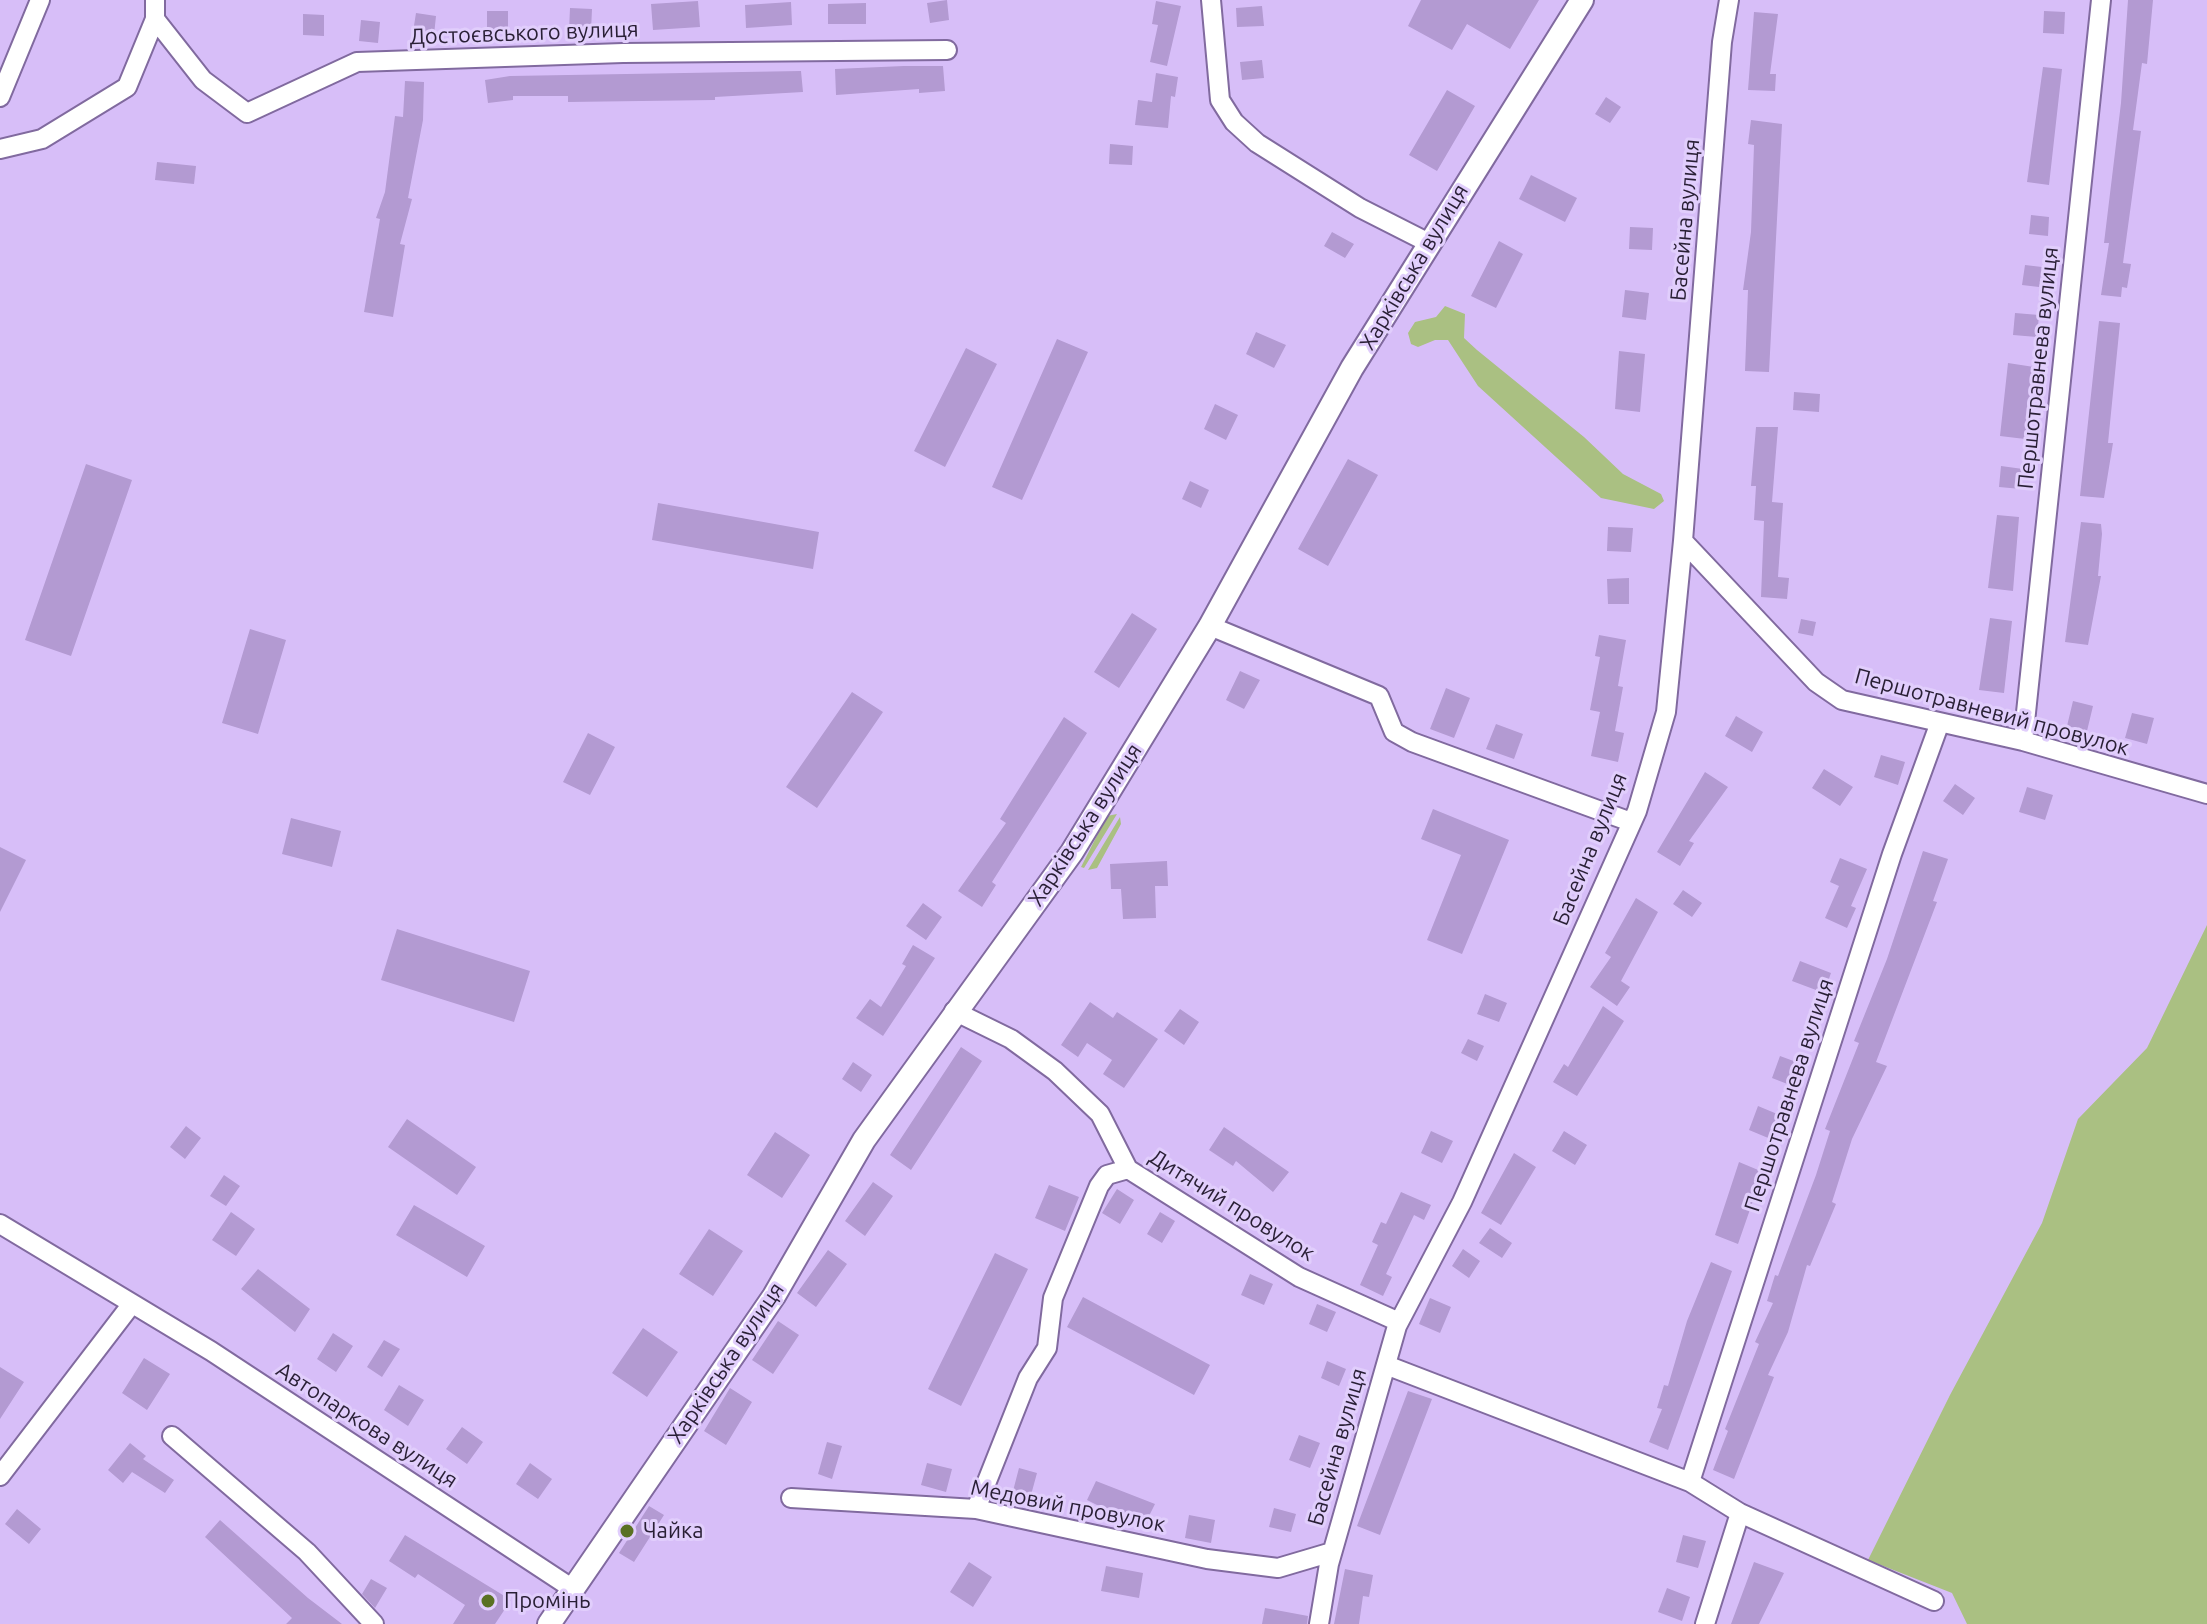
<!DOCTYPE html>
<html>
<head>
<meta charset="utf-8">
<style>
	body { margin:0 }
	canvas { display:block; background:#d7bef8 }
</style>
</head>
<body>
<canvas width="2207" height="1624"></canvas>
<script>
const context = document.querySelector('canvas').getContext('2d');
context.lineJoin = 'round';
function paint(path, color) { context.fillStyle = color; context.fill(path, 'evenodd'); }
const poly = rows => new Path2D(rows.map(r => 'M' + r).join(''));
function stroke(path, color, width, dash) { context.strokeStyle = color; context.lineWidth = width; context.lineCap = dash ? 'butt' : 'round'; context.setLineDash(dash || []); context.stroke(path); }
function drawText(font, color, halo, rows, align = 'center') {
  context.font = font + ' Ubuntu,sans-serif'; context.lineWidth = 6; context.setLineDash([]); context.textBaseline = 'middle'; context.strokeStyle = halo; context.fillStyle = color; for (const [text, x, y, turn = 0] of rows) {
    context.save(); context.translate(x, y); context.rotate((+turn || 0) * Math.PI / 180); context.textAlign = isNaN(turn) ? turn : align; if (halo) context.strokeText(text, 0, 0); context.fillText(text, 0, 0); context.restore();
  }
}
paint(poly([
	[1445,306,1465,314,1464,338,1477,350,1584,437,1623,474,1661,494,1664,501,1654,509,1601,498,1478,386,1448,340,1435,340,1418,347,1411,344,1408,333,1415,322,1436,317],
	[1117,814,1084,868,1081,867,1107,816],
	[1120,817,1121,824,1097,868,1088,870],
	[2207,925,2207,1624,1967,1624,1952,1593,1868,1560,1950,1395,2042,1223,2078,1119,2147,1048]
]), '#aac082');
paint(poly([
	[947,0,949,20,930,23,927,3],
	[1421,0,1539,0,1510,49,1467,24,1452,50,1408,26],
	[2128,0,2153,0,2147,64,2142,63,2133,130,2141,131,2123,263,2131,264,2127,288,2122,287,2121,297,2101,295,2109,243,2104,243,2121,103],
	[698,1,700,27,653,30,651,4],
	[1156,1,1181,6,1167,66,1150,62,1158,25,1152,24],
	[791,2,792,25,746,28,745,5],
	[866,3,866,24,828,24,828,4],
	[1262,6,1264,26,1237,27,1236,8],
	[570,8,592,9,591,31,569,31],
	[487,11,508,11,508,33,487,32],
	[2044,11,2065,12,2064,34,2043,33],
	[1754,12,1778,14,1770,74,1776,74,1775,91,1748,90],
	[416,13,436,16,434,35,413,32],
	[303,14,324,15,324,36,303,35],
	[361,20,380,22,378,43,359,41],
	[1262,60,1264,78,1242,80,1240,62],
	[904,66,943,66,945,91,919,93,919,89,836,95,835,69],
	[2043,67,2062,69,2049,185,2027,182],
	[801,71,803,92,715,97,715,100,568,102,568,96,513,96,513,100,488,103,485,80,510,76],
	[1156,73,1178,77,1175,97,1171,96,1168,128,1135,125,1138,100,1152,102],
	[405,81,424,82,423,120,408,198,412,199,400,244,405,245,393,317,364,312,380,219,376,218,385,192,395,116,403,117],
	[1447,90,1475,106,1437,171,1409,155],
	[1606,97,1621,107,1610,123,1595,114],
	[1751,120,1782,124,1769,372,1745,371,1748,290,1743,290,1751,232,1754,145,1748,144],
	[1110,144,1133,146,1132,165,1109,164],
	[157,162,196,166,194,184,155,180],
	[1531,175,1577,198,1565,222,1519,199],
	[2031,215,2049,217,2048,236,2029,234],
	[1630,227,1653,228,1652,250,1629,249],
	[1332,232,1354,244,1345,258,1324,246],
	[1499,241,1523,254,1496,308,1471,296],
	[2025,265,2042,267,2039,287,2022,285],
	[1625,290,1649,293,1646,320,1622,317],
	[2015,313,2039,315,2037,337,2013,335],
	[2099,321,2120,323,2108,443,2113,443,2104,498,2080,496],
	[1256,332,1286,345,1274,368,1246,354],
	[1057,339,1088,352,1022,500,992,487],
	[966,348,997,364,945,467,914,451],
	[1619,351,1645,354,1640,412,1615,409],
	[2008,363,2034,367,2025,439,2000,436],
	[1794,392,1820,394,1819,412,1793,410],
	[1215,404,1238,415,1226,440,1204,429],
	[1756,427,1778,427,1772,502,1783,503,1778,577,1789,578,1787,599,1761,597,1764,521,1754,520,1756,486,1751,486],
	[1348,459,1378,475,1328,566,1298,549],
	[86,464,132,480,71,656,25,640],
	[2001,466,2023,469,2021,489,1999,487],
	[1190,481,1209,490,1201,508,1182,499],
	[658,503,819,532,813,569,652,540],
	[1997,515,2019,517,2013,591,1988,588],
	[2081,522,2101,524,2102,534,2098,576,2101,576,2088,645,2065,642],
	[1608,527,1633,528,1631,552,1607,551],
	[1629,578,1629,604,1608,604,1607,579],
	[1132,613,1157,629,1119,688,1094,672],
	[1990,618,2012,621,2004,693,1979,690],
	[1801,619,1816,622,1813,636,1798,633],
	[250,629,286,640,258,734,222,723],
	[1599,635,1626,640,1618,686,1623,687,1615,731,1624,733,1618,762,1591,756,1600,712,1590,710,1600,657,1595,656],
	[1240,671,1260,680,1244,709,1226,700],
	[1446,688,1470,698,1454,738,1430,729],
	[852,692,883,712,817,808,786,787],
	[2073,701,2093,706,2087,731,2067,726],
	[2132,713,2154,718,2147,744,2125,738],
	[1736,716,1763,732,1752,752,1725,736],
	[1064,717,1087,733,992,882,996,885,982,907,958,891,1006,823,1000,819],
	[1496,724,1523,734,1514,759,1486,749],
	[588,733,615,747,590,795,563,782],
	[1881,755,1905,762,1898,785,1874,777],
	[1824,769,1853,787,1840,806,1812,788],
	[1705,772,1728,787,1689,841,1694,843,1680,866,1657,852],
	[1955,784,1975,798,1963,815,1943,801],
	[2027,787,2053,795,2045,820,2019,812],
	[1433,809,1509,840,1462,954,1427,940,1461,855,1421,839],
	[291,818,341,831,332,867,282,854],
	[0,847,26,860,0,912],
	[1923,851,1948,859,1933,901,1937,902,1876,1062,1887,1066,1852,1139,1832,1202,1836,1204,1810,1266,1807,1265,1788,1332,1768,1375,1774,1377,1734,1479,1713,1470,1728,1431,1725,1429,1759,1344,1755,1342,1773,1303,1767,1301,1775,1275,1778,1276,1816,1175,1830,1131,1825,1129,1859,1043,1854,1041,1887,959],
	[1840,858,1867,869,1851,906,1856,908,1847,928,1825,918,1839,886,1830,882],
	[1167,861,1168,886,1155,886,1156,918,1123,919,1121,889,1111,889,1110,864],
	[1683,890,1702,903,1692,917,1673,904],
	[1636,898,1658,912,1621,981,1630,987,1617,1006,1590,987,1611,957,1605,953],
	[923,903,942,917,926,940,906,926],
	[397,929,530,971,514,1022,381,980],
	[913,945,935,958,883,1036,856,1018,870,999,881,1007,906,966,902,964],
	[1800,961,1831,973,1824,993,1792,981],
	[1485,994,1507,1003,1499,1022,1477,1014],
	[1090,1002,1113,1018,1117,1012,1158,1039,1124,1088,1103,1074,1112,1060,1087,1043,1078,1057,1061,1045],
	[1603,1006,1624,1021,1577,1096,1553,1082,1564,1064,1568,1067],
	[1180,1009,1199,1022,1184,1045,1164,1031],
	[1468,1039,1484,1046,1477,1061,1461,1053],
	[961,1047,982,1061,911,1170,890,1155],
	[1780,1056,1799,1063,1790,1085,1772,1078],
	[853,1062,872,1075,861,1092,842,1079],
	[1758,1106,1782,1116,1773,1140,1749,1130],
	[407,1119,476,1167,457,1195,388,1147],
	[186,1126,201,1138,185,1159,170,1147],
	[1224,1127,1289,1172,1273,1192,1236,1161,1233,1166,1209,1150],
	[1431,1131,1453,1141,1442,1163,1421,1153],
	[1564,1131,1587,1145,1575,1165,1552,1151],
	[775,1132,810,1155,782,1198,747,1175],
	[1514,1153,1536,1167,1501,1225,1481,1213],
	[1739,1162,1763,1172,1738,1244,1715,1235],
	[224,1175,240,1186,226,1206,210,1196],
	[873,1182,893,1196,865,1236,845,1221],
	[1049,1185,1079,1197,1065,1231,1035,1218],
	[1117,1189,1134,1200,1120,1224,1102,1213],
	[1401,1192,1431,1205,1424,1220,1414,1215,1386,1274,1392,1277,1383,1296,1360,1285,1378,1245,1372,1242,1381,1222,1386,1224],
	[414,1205,485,1246,467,1277,396,1235],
	[231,1212,255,1229,236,1256,212,1240],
	[1160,1212,1175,1221,1162,1243,1147,1234],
	[1490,1228,1512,1243,1502,1258,1479,1243],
	[709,1229,743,1251,713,1296,679,1274],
	[1463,1249,1480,1261,1469,1278,1452,1266],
	[828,1250,847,1264,816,1307,797,1293],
	[995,1253,1028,1269,961,1406,928,1389],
	[1711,1262,1732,1271,1668,1450,1649,1442,1662,1409,1657,1408,1664,1385,1668,1386,1687,1321],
	[258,1269,310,1309,295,1332,241,1289],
	[1250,1274,1273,1284,1264,1305,1241,1295],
	[1083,1297,1210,1365,1194,1395,1067,1327],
	[1430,1298,1451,1307,1440,1333,1419,1324],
	[1317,1304,1336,1312,1327,1332,1309,1324],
	[778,1321,799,1335,773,1374,752,1360],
	[643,1328,678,1352,647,1397,612,1373],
	[333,1333,353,1346,336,1372,317,1359],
	[384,1340,400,1349,382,1377,367,1367],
	[144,1358,170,1374,147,1410,122,1393],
	[1327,1361,1346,1369,1339,1386,1321,1378],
	[0,1367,24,1382,0,1419],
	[399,1385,424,1400,408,1426,384,1410],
	[730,1388,752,1402,726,1445,704,1431],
	[1408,1391,1432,1399,1380,1535,1357,1526],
	[462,1427,483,1442,467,1464,446,1449],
	[1299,1435,1320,1443,1310,1468,1289,1460],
	[827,1442,842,1446,832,1479,818,1474],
	[130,1443,146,1456,143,1459,174,1480,165,1493,132,1472,123,1483,108,1470],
	[530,1463,552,1479,538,1499,516,1484],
	[927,1463,952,1469,946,1492,921,1485],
	[1019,1468,1037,1473,1031,1495,1013,1491],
	[1096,1481,1155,1504,1143,1528,1087,1500],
	[649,1506,664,1515,634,1562,619,1553],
	[1274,1508,1296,1514,1291,1532,1269,1527],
	[17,1509,41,1529,29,1544,5,1524],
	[1189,1515,1215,1520,1211,1543,1185,1538],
	[220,1520,308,1598,342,1624,286,1624,292,1618,205,1537],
	[405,1535,511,1600,495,1624,453,1624,465,1605,418,1574,415,1578,389,1561],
	[1683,1535,1706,1541,1698,1568,1676,1562],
	[969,1562,992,1577,973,1607,950,1592],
	[1754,1562,1784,1573,1759,1624,1731,1624],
	[1106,1566,1143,1573,1139,1598,1101,1591],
	[1345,1569,1373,1575,1369,1597,1363,1596,1359,1624,1334,1624],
	[371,1579,387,1588,375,1608,362,1594],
	[1667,1588,1690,1597,1682,1621,1658,1612],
	[1265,1608,1308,1616,1307,1624,1262,1624]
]), '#b39ad2');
const minor = poly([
	[1211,0,1220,100,1234,122,1257,143,1360,208,1429,243],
	[155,19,203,80,247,113,357,62,623,53,947,50],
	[0,97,40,0],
	[0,149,42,139,127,87,155,19,155,0],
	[1683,541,1816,682,1842,700,2023,741,2207,794],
	[1210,626,1379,696,1394,732,1412,742,1631,822],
	[2023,741,2101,0],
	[954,1011,1011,1039,1055,1071,1100,1114,1128,1169,1299,1277,1399,1322],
	[0,1224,211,1351,573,1589],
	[1386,1365,1690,1482,1740,1513,1934,1601],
	[172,1436,307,1552,374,1624],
	[0,1476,131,1305],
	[1690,1482,1892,854,1939,725],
	[791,1498,976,1509,1207,1559,1278,1568,1332,1552],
	[976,1509,1028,1378,1047,1348,1053,1298,1099,1186,1107,1175,1128,1169],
	[1319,1624,1329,1564,1397,1326,1462,1202,1637,811,1666,712,1683,541,1722,42,1729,0],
	[1705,1624,1740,1513]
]);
const major = poly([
	[549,1624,774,1296,864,1140,1072,852,1210,626,1352,368,1582,0]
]);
stroke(minor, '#816a9f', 22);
stroke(major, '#816a9f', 26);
stroke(minor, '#fff', 18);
stroke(major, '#fff', 22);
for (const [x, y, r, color] of [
	[627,1531,8,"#5a7123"],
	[488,1601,8,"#5a7123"]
]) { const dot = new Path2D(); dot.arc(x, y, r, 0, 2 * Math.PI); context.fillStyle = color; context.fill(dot); stroke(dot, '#e1cefc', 3); }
drawText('22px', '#291f35', '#e1cefc', [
	["Достоєвського вулиця",524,33,-2],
	["Басейна вулиця",1685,220,-85],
	["Харківська вулиця",1414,267,-59],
	["Першотравнева вулиця",2038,368,-84],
	["Першотравневий провулок",1992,712,15],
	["Харківська вулиця",1085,825,-57],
	["Басейна вулиця",1590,849,-68],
	["Першотравнева вулиця",1789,1095,-72],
	["Дитячий провулок",1232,1205,32],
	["Харківська вулиця",726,1363,-56],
	["Автопаркова вулиця",367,1425,33],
	["Басейна вулиця",1337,1447,-74],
	["Медовий провулок",1068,1506,11]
]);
drawText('22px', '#291f35', '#e1cefc', [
	["Чайка",643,1531],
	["Промінь",504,1601]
], 'left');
</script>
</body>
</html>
